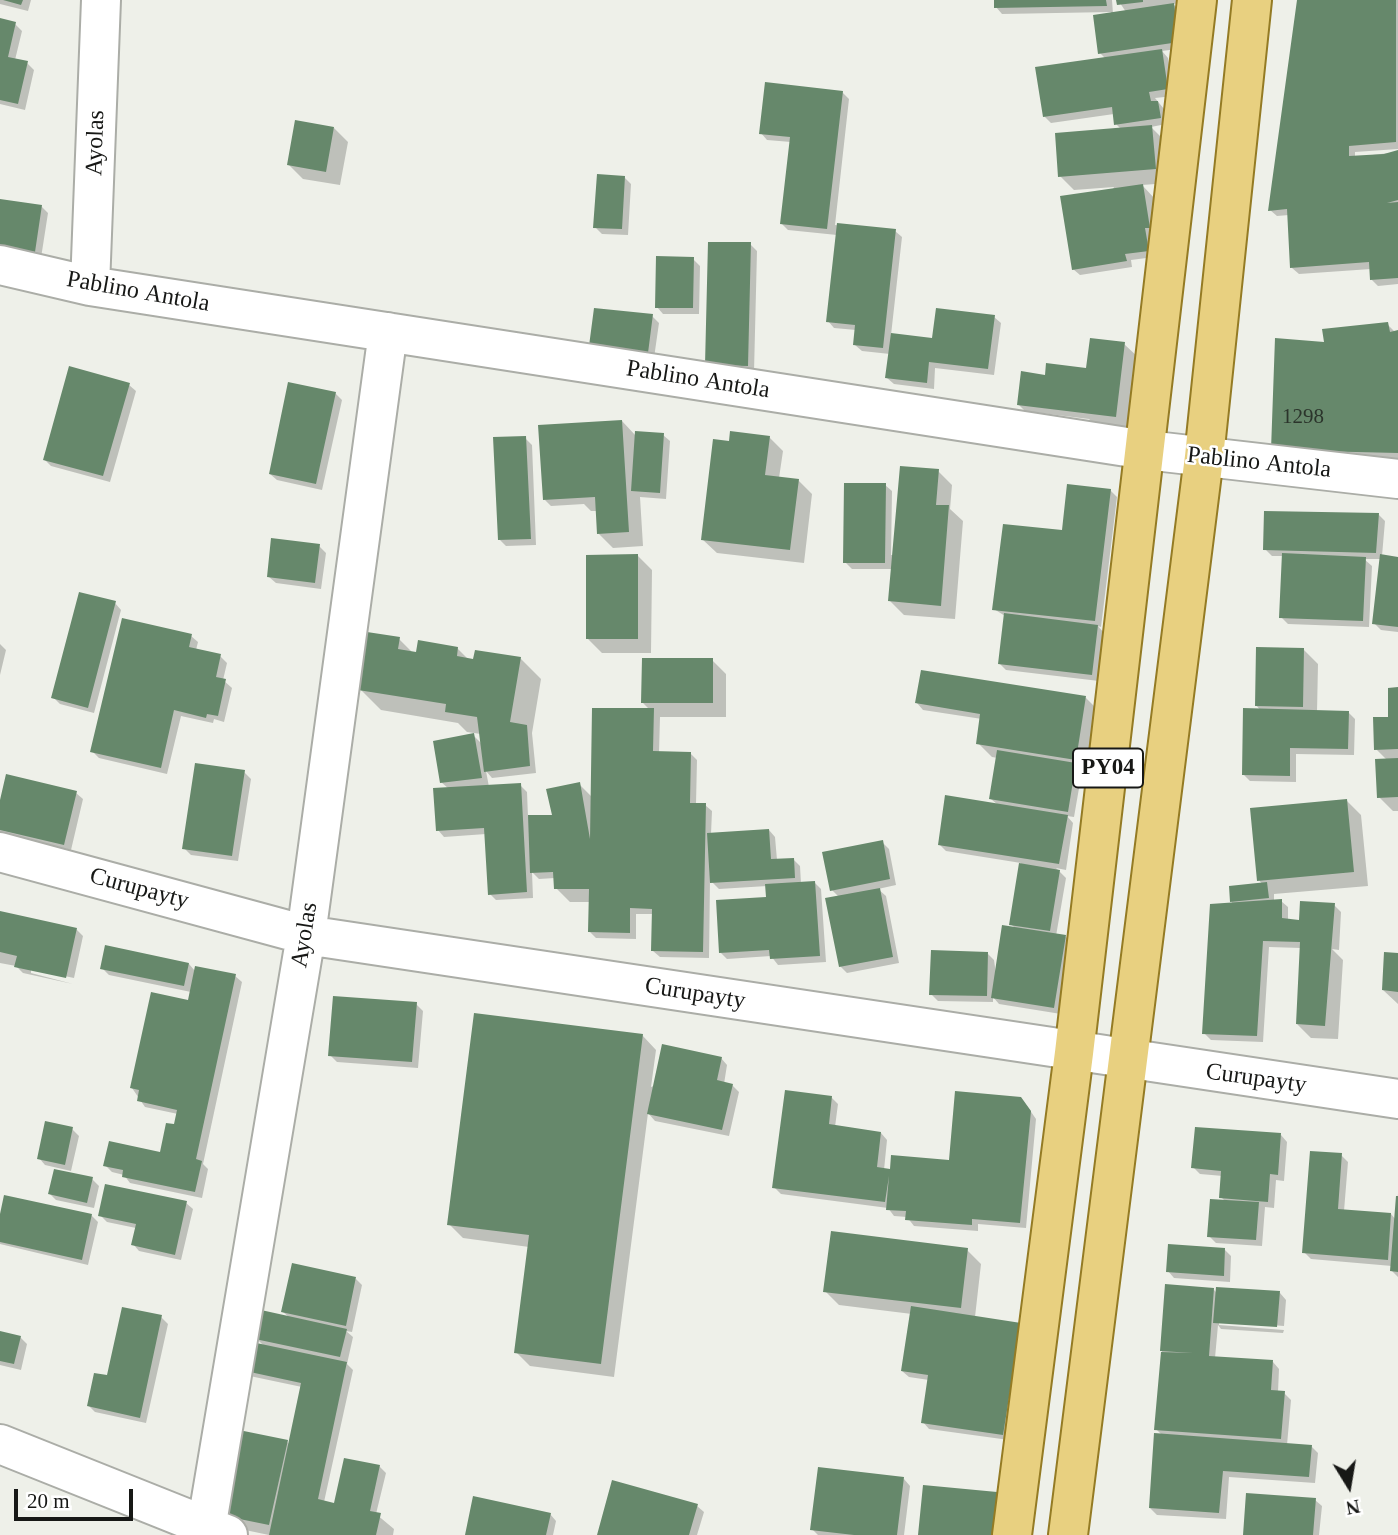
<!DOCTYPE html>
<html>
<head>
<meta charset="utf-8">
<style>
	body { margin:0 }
	#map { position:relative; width:1398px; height:1535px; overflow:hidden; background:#eef0e9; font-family:Georgia,serif }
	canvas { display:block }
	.north { position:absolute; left:1314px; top:1451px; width:70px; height:70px; -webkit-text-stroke:5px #fff; paint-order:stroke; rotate:169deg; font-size:19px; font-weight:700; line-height:28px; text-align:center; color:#171816 }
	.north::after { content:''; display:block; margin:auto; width:24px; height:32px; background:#171816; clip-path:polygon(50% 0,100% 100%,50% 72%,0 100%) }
	.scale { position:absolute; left:14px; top:1489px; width:119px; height:32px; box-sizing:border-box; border:4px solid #171816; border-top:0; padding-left:9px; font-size:21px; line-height:24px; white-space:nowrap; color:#171816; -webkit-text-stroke:5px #fff; paint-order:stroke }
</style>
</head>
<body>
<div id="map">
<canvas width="1398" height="1535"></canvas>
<div class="north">N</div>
<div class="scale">20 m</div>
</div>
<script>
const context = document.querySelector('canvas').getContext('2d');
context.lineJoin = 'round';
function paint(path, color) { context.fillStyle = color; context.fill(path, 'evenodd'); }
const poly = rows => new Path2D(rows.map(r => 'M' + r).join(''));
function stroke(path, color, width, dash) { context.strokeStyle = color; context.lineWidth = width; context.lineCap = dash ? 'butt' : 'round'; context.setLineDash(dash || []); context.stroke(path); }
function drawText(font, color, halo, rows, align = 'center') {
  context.font = font + ' Georgia,serif'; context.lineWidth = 5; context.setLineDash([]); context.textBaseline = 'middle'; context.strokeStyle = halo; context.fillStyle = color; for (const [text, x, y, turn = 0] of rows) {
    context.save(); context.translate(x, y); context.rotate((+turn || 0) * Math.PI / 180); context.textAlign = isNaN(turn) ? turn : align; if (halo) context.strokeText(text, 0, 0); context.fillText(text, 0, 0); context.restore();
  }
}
paint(poly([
	[0,0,31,0,28,11,0,4],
	[996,0,1112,0,1113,14,1126,12,1118,0,1185,0,1185,3,1173,4,1180,11,1185,48,1162,51,1168,58,1174,96,1155,98,1164,109,1166,124,1151,127,1165,141,1169,183,1142,185,1156,200,1154,257,1131,260,1132,267,1080,275,1073,269,1114,187,1074,190,1060,176,1121,129,1116,124,1114,114,1051,123,1044,116,1106,59,1100,53,1111,12,1002,14,996,7],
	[1298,0,1398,0,1398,149,1355,152,1355,157,1398,152,1398,284,1378,286,1371,279,1371,269,1299,274,1292,268,1289,215,1277,216,1270,210],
	[0,20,15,24,22,31,15,60,27,63,34,70,25,110,0,104],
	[842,92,849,99,835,225,895,231,902,237,891,335,934,340,994,317,1001,323,994,375,935,368,934,389,894,384,887,378,890,354,862,351,855,345,856,330,834,328,828,321,837,235,788,230,782,224,791,142,767,140,761,133],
	[334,128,348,142,340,185,303,179,289,165],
	[624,177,631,184,628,235,602,234,595,227],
	[0,201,41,206,48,213,41,258,0,251],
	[750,244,757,251,754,372,713,371],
	[693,259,700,266,699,314,663,314,657,307],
	[652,316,659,323,654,358,598,352],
	[1387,324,1395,332,1398,332,1398,458,1279,456,1326,344],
	[1124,344,1139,358,1129,430,1096,426,1089,419,1025,411,1018,404,1046,377,1087,370],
	[129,385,136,391,110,482,51,466,45,460],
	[335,393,342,400,322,490,277,480,270,474],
	[622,421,636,436,663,435,670,441,666,499,640,497,643,546,613,548,599,534,598,511,591,511,584,504,551,506,545,500],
	[769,437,783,451,779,478,798,480,812,494,804,563,717,553,702,539,731,443],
	[525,438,532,445,536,545,506,546,500,540],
	[938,471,952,485,950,509,963,521,955,619,904,615,890,601,893,569,852,569,845,562,885,485,892,491,891,555,894,555],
	[1110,490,1117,497,1101,627,1098,626,1104,633,1099,681,1006,670,999,663,1005,616,994,609,1063,532],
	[1378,514,1385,521,1382,556,1398,558,1398,632,1381,630,1374,623,1381,559,1364,559,1372,566,1369,627,1288,624,1281,617,1283,556,1272,556,1265,549],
	[319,546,326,553,321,589,276,583,269,577],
	[638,556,652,570,651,653,602,653,588,639],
	[115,603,121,610,94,713,60,704,53,697],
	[191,636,198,642,196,650,220,656,227,663,223,680,232,688,224,722,214,719,213,723,181,716,167,774,99,758,92,751],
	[399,639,413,653,457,648,469,660,520,658,541,679,532,733,536,773,492,778,486,771,489,787,520,785,527,792,528,817,554,816,579,784,592,797,649,709,643,703,712,660,726,674,726,717,660,717,659,753,690,753,697,760,696,804,705,805,712,811,711,834,769,830,775,837,777,860,793,859,800,866,801,884,815,883,821,889,826,962,778,965,771,956,727,959,720,952,768,898,767,886,719,889,710,880,709,958,660,957,653,951,654,914,636,914,636,939,596,938,590,932,590,902,570,902,556,888,555,878,539,879,532,872,533,898,496,900,490,894,486,834,444,837,438,830,449,789,441,782,473,735,482,744,481,734,467,732,458,723,381,710,360,689],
	[0,644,6,650,0,675],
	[1304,650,1318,664,1317,712,1348,712,1355,719,1354,755,1296,754,1296,782,1250,781,1243,774,1261,711,1256,705],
	[1398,689,1398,811,1393,811,1379,797,1387,760,1376,749,1390,719],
	[1086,698,1100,712,1090,773,1082,771,1074,817,1067,816,1073,823,1066,870,1056,868,1066,878,1056,936,1066,937,1072,944,1061,1014,999,1004,993,997,993,1002,938,1001,931,994,988,954,994,960,996,974,1016,929,1011,924,1021,863,946,851,940,845,998,805,991,799,998,758,992,757,978,743,982,719,923,710,917,703],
	[244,772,251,779,238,861,191,855,184,848],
	[76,793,83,799,71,850,0,832,0,808],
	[1347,801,1361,815,1368,886,1274,894,1274,901,1281,901,1288,907,1288,921,1301,921,1334,905,1341,912,1339,950,1332,949,1343,960,1338,1039,1311,1038,1297,1024,1301,948,1269,947,1263,1042,1211,1040,1204,1033,1232,904,1230,888,1262,884,1259,880],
	[882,842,889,849,896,885,878,889,886,896,899,963,847,973,840,966,839,897,832,890],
	[0,913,76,929,83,936,74,978,31,969,31,973,73,984,23,973,16,966,0,963],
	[1398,955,1398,1004,1383,990],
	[189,964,195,971,235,976,242,982,203,1164,208,1169,202,1198,130,1183,124,1175,112,1172,105,1165,161,1154,175,1126,178,1114,145,1107,132,1088,189,1002,191,992,109,975,102,968],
	[416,1004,423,1011,418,1068,337,1062,330,1055],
	[642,1035,656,1050,651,1087,721,1058,727,1065,724,1084,732,1085,739,1092,729,1136,655,1121,648,1113,614,1377,530,1366,516,1352,529,1247,463,1238,449,1224],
	[831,1097,838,1104,835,1127,881,1133,887,1140,884,1170,950,1162,1027,1106,1036,1119,1026,1228,978,1224,978,1231,914,1226,907,1217,894,1216,888,1208,781,1194,774,1187],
	[72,1129,79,1136,71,1171,45,1165,39,1158],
	[1281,1135,1287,1142,1284,1181,1276,1180,1274,1208,1265,1207,1262,1246,1216,1243,1209,1236,1225,1201,1221,1197,1223,1176,1200,1174,1193,1167],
	[1341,1155,1348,1162,1344,1211,1391,1214,1396,1220,1398,1193,1398,1277,1392,1271,1392,1266,1311,1259,1304,1252],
	[92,1179,99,1186,94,1208,56,1200,50,1194],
	[186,1203,193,1209,181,1260,139,1251,133,1244,136,1228,107,1222,100,1215],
	[91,1215,98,1222,88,1265,0,1244,0,1222],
	[967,1250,981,1264,975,1317,1020,1324,1009,1440,929,1429,923,1422,929,1380,909,1377,902,1371,912,1314,839,1305,825,1291],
	[1225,1250,1231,1256,1230,1282,1174,1278,1168,1271],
	[356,1279,362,1285,352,1332,346,1331,353,1337,347,1364,353,1370,324,1502,339,1506,379,1466,386,1473,376,1514,394,1529,393,1535,269,1535,226,1526,287,1442,290,1445,302,1387,245,1375,264,1346,257,1339,290,1318,283,1312],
	[1167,1286,1213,1289,1217,1293,1280,1293,1286,1300,1284,1326,1219,1321,1219,1325,1284,1330,1283,1333,1221,1329,1218,1325,1215,1358,1273,1362,1279,1369,1278,1392,1284,1393,1291,1400,1287,1445,1311,1446,1318,1453,1315,1483,1229,1477,1226,1519,1157,1515,1150,1508,1162,1435,1156,1429],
	[161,1317,168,1324,146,1423,95,1412,89,1406,108,1378],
	[0,1333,20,1337,27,1344,21,1370,0,1365],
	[904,1479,910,1486,904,1535,818,1535,812,1529],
	[1315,1500,1322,1506,1319,1535,1244,1535],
	[697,1506,704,1512,697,1535,598,1535],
	[550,1514,556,1521,553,1535,467,1535]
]), '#0003');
paint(poly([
	[3,0,23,0,21,5],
	[994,0,1106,0,1107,6,994,8],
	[1116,0,1143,0,1143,2,1117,5],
	[1297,0,1396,0,1396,142,1349,146,1349,156,1384,154,1398,150,1398,200,1387,203,1398,202,1398,278,1370,280,1369,262,1290,268,1287,209,1268,211],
	[1174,3,1179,42,1098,54,1093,15],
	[0,18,16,22,8,57,28,61,18,104,0,100],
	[1162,49,1168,89,1149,92,1151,101,1158,101,1161,118,1114,125,1112,107,1043,117,1035,67],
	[765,82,843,91,827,229,780,224,790,137,759,134],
	[295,120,334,127,326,172,287,165],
	[1152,125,1156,169,1058,177,1055,133],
	[597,174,625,176,622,229,593,228],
	[1143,184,1150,228,1145,228,1149,251,1125,254,1127,261,1072,270,1060,196],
	[0,199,42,205,35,252,0,247],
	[837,223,896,229,883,348,853,345,855,325,826,322],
	[708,242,751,242,748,366,705,365],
	[656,256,694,257,693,308,655,308],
	[594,308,653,314,648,353,589,346],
	[936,308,995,315,988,369,929,362,927,383,885,378,891,333,932,338],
	[1388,322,1390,332,1398,330,1398,453,1271,450,1275,338,1324,342,1322,329],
	[1090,338,1125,342,1116,417,1017,405,1021,371,1045,375,1046,363,1086,368],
	[69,366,130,383,103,476,43,460],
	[288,382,336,392,316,484,269,474],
	[622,420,629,532,597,534,595,497,543,500,538,425],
	[635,431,664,433,660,493,631,491],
	[730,431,770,436,765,475,799,479,790,550,701,540,713,439,729,441],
	[526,436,531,539,498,540,493,437],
	[900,466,939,469,936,505,949,505,941,606,888,601],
	[844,483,886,483,885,563,843,563],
	[1067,484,1111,489,1095,621,992,610,1003,524,1062,530],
	[1264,511,1379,513,1376,553,1263,550],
	[271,538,320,544,315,583,267,577],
	[1282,553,1366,557,1363,621,1279,618],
	[638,554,638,639,586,639,586,555],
	[1380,554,1398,557,1398,627,1372,624],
	[79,592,116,601,88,708,51,698],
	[1004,613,1098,625,1092,675,998,664],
	[122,618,192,634,189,647,221,654,216,677,226,679,218,716,207,714,206,718,174,710,161,768,90,752],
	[367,632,400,637,398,649,416,652,418,640,458,647,457,656,473,659,475,650,521,657,510,722,527,725,530,766,484,772,477,717,445,712,446,704,358,690],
	[1256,647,1304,648,1303,707,1255,706],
	[642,658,713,658,713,703,641,703],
	[921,670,1086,696,1076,760,976,744,980,714,915,703],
	[1398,687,1398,749,1374,750,1373,717,1388,717,1388,688],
	[592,708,654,708,653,751,691,752,690,803,706,803,703,952,651,951,652,909,630,908,630,933,588,932,589,889,554,889,553,872,530,873,528,815,552,815,546,789,580,782,590,839],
	[1243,708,1349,711,1348,749,1290,748,1290,776,1242,775],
	[474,733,482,778,440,783,433,741],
	[997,750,1076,763,1068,812,989,799],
	[1398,758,1398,797,1377,798,1375,759],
	[195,763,245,770,232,856,182,849],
	[6,774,77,791,64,845,0,830,0,800],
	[521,783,527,892,488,895,484,828,436,831,433,788],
	[945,795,1068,815,1059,864,938,845],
	[1347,799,1354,872,1257,881,1250,808],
	[769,829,771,859,794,858,795,878,710,883,707,833],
	[883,840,890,879,830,891,822,852],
	[1019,863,1060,870,1050,931,1009,925],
	[815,881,820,956,770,959,769,950,719,953,716,900,766,897,765,884],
	[1267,882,1269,898,1230,902,1229,886],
	[880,888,893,957,839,967,825,898],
	[1282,899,1282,918,1299,920,1300,901,1335,903,1325,1026,1296,1024,1300,942,1263,941,1257,1036,1202,1034,1210,904],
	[0,911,77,928,66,978,14,967,17,956,0,952],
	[1002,925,1066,935,1054,1008,991,998],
	[105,945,189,963,184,986,100,969],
	[931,950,988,952,987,996,929,995],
	[1384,952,1398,953,1398,992,1382,990],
	[195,966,236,974,196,1159,202,1161,195,1192,122,1177,123,1170,103,1166,109,1141,160,1152,166,1123,174,1124,177,1110,137,1101,139,1090,130,1088,151,992,188,1000],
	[333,996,417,1002,412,1062,328,1056],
	[474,1013,643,1034,601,1364,514,1353,529,1235,447,1225],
	[662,1044,722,1057,717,1080,733,1084,722,1130,647,1114],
	[785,1090,832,1096,829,1124,881,1132,877,1167,890,1169,891,1155,949,1160,955,1091,1021,1097,1031,1111,1020,1223,972,1219,972,1225,905,1220,906,1211,886,1210,889,1176,885,1202,772,1188],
	[45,1121,73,1127,65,1165,37,1159],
	[1195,1127,1281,1133,1278,1175,1270,1174,1268,1202,1219,1198,1221,1171,1191,1168],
	[1310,1151,1342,1153,1338,1209,1391,1213,1388,1260,1302,1253],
	[54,1169,93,1177,87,1203,48,1194],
	[105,1184,187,1201,175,1255,131,1245,136,1224,98,1216],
	[4,1195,92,1214,82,1260,0,1242,0,1214],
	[1396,1196,1398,1196,1398,1272,1390,1271],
	[1210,1199,1259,1202,1256,1240,1207,1237],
	[831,1231,968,1248,961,1308,823,1292],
	[1168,1244,1225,1248,1224,1276,1166,1272],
	[292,1263,356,1277,346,1326,281,1312],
	[1165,1284,1214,1288,1209,1356,1273,1360,1271,1390,1285,1391,1281,1439,1154,1430,1161,1352,1193,1353,1160,1351],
	[1216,1287,1280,1291,1277,1327,1213,1323],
	[911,1306,1021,1323,1003,1435,921,1423,928,1375,901,1371],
	[122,1307,162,1315,140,1418,87,1406,94,1373,107,1375],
	[261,1310,347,1329,340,1357,255,1339],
	[0,1331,21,1336,14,1364,0,1361],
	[242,1340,347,1362,318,1499,334,1503,344,1458,380,1465,370,1511,381,1513,376,1535,269,1535,301,1383,236,1369],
	[229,1428,288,1440,269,1525,210,1513],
	[1154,1433,1312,1445,1309,1477,1223,1471,1219,1513,1149,1508],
	[818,1467,904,1477,897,1535,854,1535,810,1530],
	[612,1480,698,1504,689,1535,597,1535],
	[923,1485,997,1492,993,1535,918,1535],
	[1246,1493,1316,1498,1313,1535,1243,1535],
	[473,1496,551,1513,546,1535,465,1535]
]), '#66886b');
const street = poly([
	[0,265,90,286,1146,450,1398,479],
	[90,286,101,0],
	[0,852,306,935,1398,1099],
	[0,1444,228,1535],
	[205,1535,306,935,388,332]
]);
const primary = poly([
	[1012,1535,1074,1053,1197,0],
	[1068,1535,1204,457,1252,0]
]);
stroke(street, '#abada7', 42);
stroke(primary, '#947b24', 42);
stroke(street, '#fff', 38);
stroke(primary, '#e8d080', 38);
drawText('21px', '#2b342b', null, [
	["1298",1303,417]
]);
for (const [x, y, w] of [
	[1108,768,70]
]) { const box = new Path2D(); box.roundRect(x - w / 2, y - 19.5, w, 39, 5); context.fillStyle = '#fff'; context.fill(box); stroke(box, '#171816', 2); }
drawText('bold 23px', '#171816', null, [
	["PY04",1108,768]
]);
drawText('24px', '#171816', '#fff', [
	["Ayolas",96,143,-88],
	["Pablino Antola",138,292,10],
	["Pablino Antola",698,380,9],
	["Pablino Antola",1259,463,6],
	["Curupayty",139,889,15],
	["Ayolas",305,935,-81],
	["Curupayty",695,994,9],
	["Curupayty",1256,1079,8]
]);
</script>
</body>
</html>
